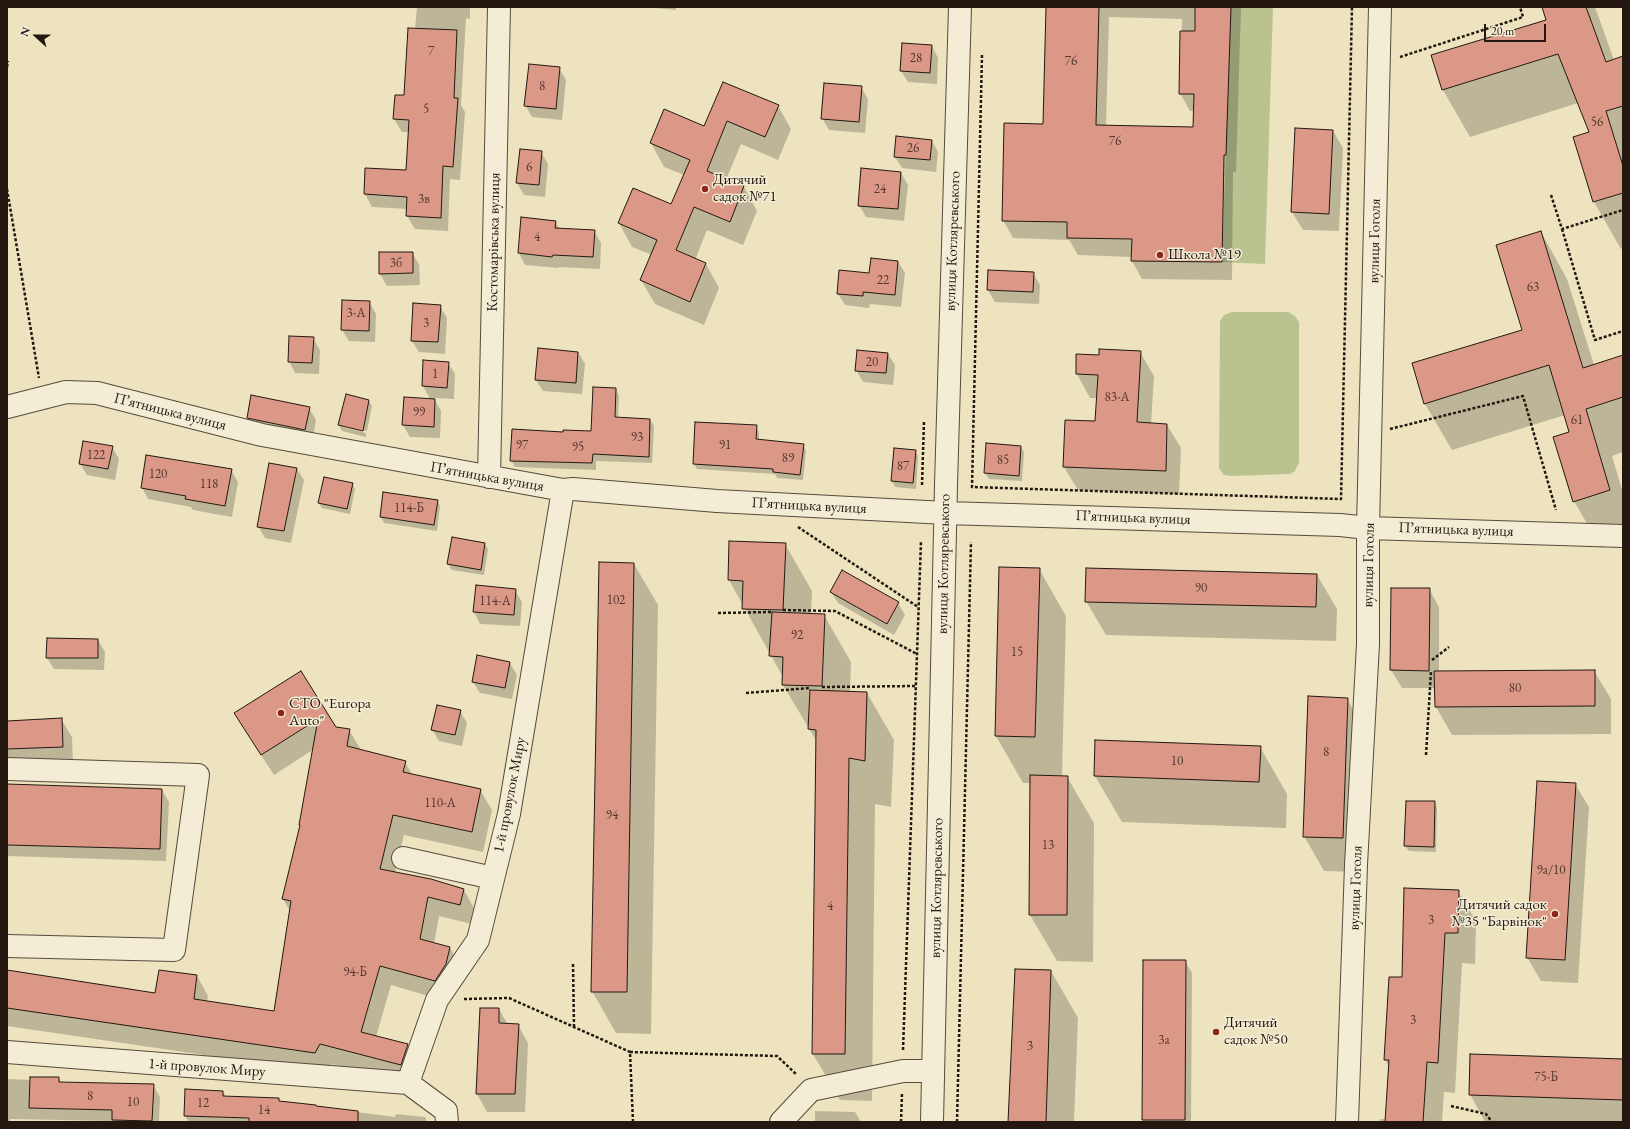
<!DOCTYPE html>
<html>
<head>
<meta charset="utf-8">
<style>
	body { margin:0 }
	#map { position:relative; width:1630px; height:1129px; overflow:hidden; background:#ede3bf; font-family:"EB Garamond",serif }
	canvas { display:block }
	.frame { position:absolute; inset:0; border:8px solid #231710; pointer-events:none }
	.north { position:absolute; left:16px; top:16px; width:40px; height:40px; -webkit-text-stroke:3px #f3edd5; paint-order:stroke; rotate:291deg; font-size:11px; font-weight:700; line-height:16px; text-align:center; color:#231710 }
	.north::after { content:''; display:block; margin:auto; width:14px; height:18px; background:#231710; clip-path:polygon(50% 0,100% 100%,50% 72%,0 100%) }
	.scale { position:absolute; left:1484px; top:24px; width:62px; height:18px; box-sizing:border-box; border:2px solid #231710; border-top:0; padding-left:5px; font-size:12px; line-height:14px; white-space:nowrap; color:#231710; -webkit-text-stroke:3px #f3edd5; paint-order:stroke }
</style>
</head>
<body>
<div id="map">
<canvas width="1630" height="1129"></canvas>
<div class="frame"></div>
<div class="north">N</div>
<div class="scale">20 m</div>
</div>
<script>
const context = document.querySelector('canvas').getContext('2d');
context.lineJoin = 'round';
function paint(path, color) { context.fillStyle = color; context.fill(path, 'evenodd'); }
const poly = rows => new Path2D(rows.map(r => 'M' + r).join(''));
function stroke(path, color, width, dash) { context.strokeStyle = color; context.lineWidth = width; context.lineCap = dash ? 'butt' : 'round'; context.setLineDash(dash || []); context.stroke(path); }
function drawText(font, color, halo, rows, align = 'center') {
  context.font = font + ' "EB Garamond",serif'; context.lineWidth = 3; context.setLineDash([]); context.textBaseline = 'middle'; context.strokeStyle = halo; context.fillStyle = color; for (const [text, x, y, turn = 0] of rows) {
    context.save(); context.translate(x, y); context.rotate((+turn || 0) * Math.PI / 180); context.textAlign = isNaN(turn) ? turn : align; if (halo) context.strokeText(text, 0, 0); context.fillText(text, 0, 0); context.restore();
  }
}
paint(poly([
	[1231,7,1273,7,1265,264,1222,262],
	[1232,312,1288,312,1295,316,1299,322,1299,462,1295,471,1290,474,1231,476,1224,475,1219,468,1220,321,1224,315]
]), '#bac390');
paint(poly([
	[417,7,470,7,470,19,466,18,461,105,465,112,460,180,450,179,448,231,415,229,407,216,408,209,372,207,365,194,366,169,406,171,409,132,402,132,394,119,405,96,415,29],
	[645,7,676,7,676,10],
	[1047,7,1241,7,1236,172,1233,172,1232,280,1142,279,1132,261,1132,257,1078,255,1069,240,1013,238,1003,220,1044,125],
	[1109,17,1182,19,1180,93,1190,111,1194,111,1194,128,1106,126],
	[1543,7,1595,7,1614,60,1623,57,1623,248,1621,249,1594,202,1574,138,1590,133,1578,103,1470,137,1443,90,1432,56,1547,20],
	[932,46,938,58,937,84,908,82,901,71],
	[559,68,566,80,562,120,532,117,525,105],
	[861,87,868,99,865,133,829,130,822,118],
	[778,106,791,129,778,160,741,144,726,180,744,187,757,211,743,245,707,230,695,260,706,264,719,288,704,325,655,304,641,280,652,255,632,247,619,223,672,205,684,175,664,167,651,143,664,110,704,127],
	[1333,131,1343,148,1339,231,1303,230,1292,212],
	[932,141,938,152,936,172,902,168,895,157],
	[520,150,541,152,548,164,545,197,524,195,517,183],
	[901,173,908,185,904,221,866,217,859,205],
	[522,218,555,222,560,229,594,231,601,243,600,269,559,267,559,268,525,265,519,253],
	[1541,232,1567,279,1594,365,1623,356,1623,452,1612,456,1623,493,1623,541,1601,548,1574,501,1571,432,1565,415,1452,450,1425,404,1523,330],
	[412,253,419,264,420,285,387,286,380,274],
	[898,262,905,273,901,307,870,304,869,308,845,305,838,294,870,274],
	[989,271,1033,273,1040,285,1039,304,995,302,988,290],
	[369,302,376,314,375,342,349,341,342,330],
	[440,306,447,318,445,354,419,352,412,341],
	[313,338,320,350,319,374,295,373,289,361],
	[578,352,585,364,582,394,543,391,536,380],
	[1140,352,1154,376,1151,424,1167,425,1181,448,1179,494,1078,490,1064,467,1096,422,1098,398,1090,398,1077,374,1100,356],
	[888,354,895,365,893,385,863,382,856,370],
	[424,361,448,363,455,374,454,399,434,398,441,411,440,438,410,437,403,425,430,399,423,386],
	[616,389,619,396,618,418,650,420,654,426,652,463,596,461,596,470,515,467,511,460,564,433,592,432],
	[368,400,372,406,367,431,342,425,342,427,366,433,366,437,342,431,339,425],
	[309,408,316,420,312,442,255,430,248,418],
	[756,426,759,432,759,440,803,445,806,451,803,480,777,478,775,474,697,469,694,464],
	[987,444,1021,447,1024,452,1022,481,989,479,985,473],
	[112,447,119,459,115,480,87,475,80,464],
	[895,449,915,451,918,456,916,489,895,487,892,481],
	[297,469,304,480,291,543,265,538,258,526],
	[231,470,238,482,232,517,193,510,191,507,148,499,142,487],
	[352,484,355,489,350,514,322,508,319,503],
	[384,493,437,500,440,506,437,531,384,523,381,517],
	[730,543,785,544,812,591,811,615,824,615,851,662,850,692,867,693,894,740,891,807,875,804,872,1101,840,1100,813,1054,817,742,783,685,784,679,729,580],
	[485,544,488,549,484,575,452,570,448,564],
	[634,564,658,605,651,1034,616,1033,592,991],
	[1039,569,1066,616,1062,776,1067,777,1094,823,1093,962,1057,961,1030,915,1031,783,1023,783,996,736],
	[1317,575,1337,609,1336,641,1106,635,1086,601],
	[1429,589,1439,607,1439,672,1594,671,1611,699,1611,734,1452,735,1436,707,1435,688,1402,688,1391,670],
	[515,590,522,602,520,626,480,624,474,612],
	[831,592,898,603,905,615,894,635,838,603],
	[98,640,105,652,104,670,54,669,47,658],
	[510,663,517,675,512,699,480,693,473,682],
	[301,672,336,727,349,730,361,750,405,762,413,776,480,790,492,810,483,852,404,835,395,873,464,890,475,910,472,924,439,916,434,944,450,948,461,968,446,1001,391,985,376,1037,408,1045,419,1065,412,1085,332,1064,327,1073,7,1026,7,971,156,994,197,976,208,996,207,1002,275,1012,290,911,283,899,301,826,314,749,274,775,247,733],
	[1347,699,1367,734,1362,872,1324,871,1304,836],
	[460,711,467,723,462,746,439,741,432,729],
	[61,719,72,737,73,764,7,767,7,722],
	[1260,747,1287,794,1286,828,1122,822,1095,776],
	[1575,784,1589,807,1578,983,1541,981,1527,957],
	[7,785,162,790,169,802,166,861,7,856],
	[1434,802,1437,808,1436,852,1409,851,1405,846],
	[1458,891,1476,921,1475,964,1462,963,1455,1093,1444,1092,1442,1122,1380,1122,1380,1119,1386,1119,1389,1066,1385,1060],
	[1185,961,1192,973,1191,1122,1144,1122,1143,1120],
	[1051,971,1078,1018,1074,1122,1009,1122],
	[480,1009,499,1009,508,1025,518,1025,528,1043,525,1112,487,1112,477,1094],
	[1623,1060,1623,1122,1485,1122,1470,1094],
	[58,1078,61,1083,153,1085,160,1097,159,1122,10,1119,10,1122,7,1122,7,1079,31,1080],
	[223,1092,226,1097,279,1099,280,1102,395,1117,396,1114,425,1117,427,1122,189,1122,185,1116],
	[815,1111,855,1112,861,1122,815,1122]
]), '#0003');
const building = poly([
	[1046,7,1099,7,1096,125,1193,127,1194,94,1179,94,1180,31,1195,31,1195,7,1231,7,1226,155,1224,155,1222,262,1131,261,1132,239,1067,238,1067,222,1002,221,1004,123,1043,124,1046,7],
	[1542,7,1586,7,1606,62,1623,56,1623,106,1606,111,1623,166,1623,193,1593,202,1573,137,1589,132,1558,54,1442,90,1431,55,1546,20,1542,7],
	[408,28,457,30,454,98,458,98,453,167,443,166,441,218,406,216,407,197,364,194,365,168,406,170,409,120,393,119,395,95,404,95,408,28],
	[902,43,932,45,930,73,900,71,902,43],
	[529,64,560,67,556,109,524,106,529,64],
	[723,82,779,105,765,137,727,121,707,171,744,186,730,222,694,207,676,250,706,263,690,302,640,280,657,240,618,223,633,188,671,204,690,160,650,143,664,109,704,126,723,82],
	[824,83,862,86,859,122,821,119,824,83],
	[1295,128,1333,130,1329,214,1291,212,1295,128],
	[896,136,932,140,930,160,894,157,896,136],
	[520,149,542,151,539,185,516,183,520,149],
	[861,168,901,172,898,209,858,206,861,168],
	[521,217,556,221,555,228,595,230,593,257,553,255,552,257,518,253,521,217],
	[1541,231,1583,368,1623,355,1623,397,1586,409,1610,490,1573,502,1553,437,1569,432,1549,365,1424,404,1412,363,1522,330,1496,245,1541,231],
	[379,252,413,252,413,273,379,274,379,252],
	[871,258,898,261,895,295,863,292,863,296,837,294,839,270,869,273,871,258],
	[988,270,1034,272,1033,292,987,290,988,270],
	[342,300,370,301,369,331,341,330,342,300],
	[413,303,441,305,438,342,411,341,413,303],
	[289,336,314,337,312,363,288,362,289,336],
	[538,348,578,352,576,383,535,380,538,348],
	[1099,349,1141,351,1137,422,1167,424,1166,471,1063,467,1065,420,1095,421,1098,375,1076,374,1076,354,1099,355,1099,349],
	[857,350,888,353,886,373,855,371,857,350],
	[423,360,449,362,447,388,422,386,423,360],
	[593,387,616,388,615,417,650,419,649,457,593,454,592,463,510,461,512,429,563,432,563,430,591,431,593,387],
	[346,394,369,400,363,431,338,425,346,394],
	[251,395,310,407,305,430,247,418,251,395],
	[404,397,435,399,434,427,402,425,404,397],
	[695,422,757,425,756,439,804,444,800,475,773,472,773,469,693,464,695,422],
	[83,441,113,446,108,469,79,464,83,441],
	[986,443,1021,446,1019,476,984,473,986,443],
	[894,448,916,450,913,483,891,481,894,448],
	[146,455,232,469,225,506,185,499,186,496,141,488,146,455],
	[269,463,297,468,284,531,257,527,269,463],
	[324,477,353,483,347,509,318,503,324,477],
	[383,492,438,500,434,525,380,517,383,492],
	[452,537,485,543,481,570,447,564,452,537],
	[729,541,786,543,783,610,742,609,743,581,728,580,729,541],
	[599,562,634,563,627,992,591,992,599,562],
	[999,567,1040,568,1035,737,995,736,999,567],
	[1086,568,1317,574,1316,607,1085,602,1086,568],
	[842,570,899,602,887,624,830,592,842,570],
	[476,585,516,589,514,615,473,612,476,585],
	[1391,588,1430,588,1429,671,1390,670,1391,588],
	[772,612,825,614,822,686,782,685,783,657,769,656,772,612],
	[47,638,98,639,98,658,46,658,47,638],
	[477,655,510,662,505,688,472,682,477,655],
	[1595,670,1595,706,1435,707,1434,671,1595,670],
	[301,671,336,727,350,729,347,746,406,761,403,772,481,789,472,832,393,815,380,869,431,879,464,889,460,905,428,897,420,939,450,947,446,964,435,981,380,966,361,1032,408,1044,401,1065,320,1044,315,1053,7,1008,7,970,155,993,159,970,197,975,194,999,274,1011,291,901,282,899,300,825,299,825,318,719,261,755,234,713,301,671],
	[810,690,867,692,865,761,849,758,845,1054,812,1054,816,730,808,729,810,690],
	[1308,696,1348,698,1343,838,1303,837,1308,696],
	[437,705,461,710,455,735,431,730,437,705],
	[62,718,63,747,7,749,7,721,62,718],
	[1095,740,1261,746,1259,782,1094,776,1095,740],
	[1030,775,1068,776,1067,915,1029,915,1030,775],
	[1537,781,1576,783,1565,960,1526,958,1537,781],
	[7,784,162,789,160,849,7,845,7,784],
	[1406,801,1435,801,1434,847,1404,846,1406,801],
	[1404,888,1459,890,1458,933,1445,933,1438,1063,1427,1062,1423,1122,1385,1122,1389,1060,1384,1060,1389,977,1402,977,1404,888],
	[1143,960,1186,960,1185,1120,1142,1120,1143,960],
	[1015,969,1051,970,1046,1122,1008,1122,1015,969],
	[480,1008,499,1008,499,1023,519,1024,515,1094,476,1094,480,1008],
	[1470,1054,1623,1059,1623,1100,1469,1095,1470,1054],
	[30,1077,59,1077,59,1082,154,1084,152,1121,112,1120,112,1110,29,1108,30,1077],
	[185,1089,223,1091,223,1096,279,1098,279,1101,316,1105,316,1106,358,1111,358,1122,249,1122,249,1118,184,1116,185,1089]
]);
paint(building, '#dc9887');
stroke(building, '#231710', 1);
const minor = poly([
	[7,407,66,392,97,393,262,435,563,490,573,489,717,501,946,513,1340,525,1368,528,1623,536],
	[489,477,499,7],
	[7,769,198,775,174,950,7,946],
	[403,858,493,878],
	[7,1052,408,1083,446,1111,447,1122],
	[408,1083,437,1000,478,940,509,814,563,490],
	[781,1122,811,1090,903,1071,933,1071],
	[932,1122,946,485,960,7],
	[1347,1122,1356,865,1368,644,1368,528,1380,7]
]);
stroke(minor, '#564a3c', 24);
stroke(poly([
	[982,55,972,487,1341,499,1352,7],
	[1400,57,1523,17,1520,7],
	[7,67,8,61],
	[7,189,39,378],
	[1551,195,1562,229,1623,210],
	[1562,229,1595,340,1623,331],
	[1390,429,1523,396,1556,510],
	[922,485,924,421],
	[798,527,918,607],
	[783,610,835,611,917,654],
	[718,613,772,612],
	[1432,660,1449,647],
	[822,687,916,686],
	[746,693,810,688],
	[1426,755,1431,671],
	[573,964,574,1027],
	[464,999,509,998,630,1052],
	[903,1050,921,541],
	[1451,1106,1486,1114,1492,1122],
	[633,1122,630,1052,777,1056,797,1075],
	[901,1122,902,1093],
	[957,1122,971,542],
	[1069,1122,1069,1121]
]), '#231710', 2.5, [3, 2]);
stroke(minor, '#f3edd5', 22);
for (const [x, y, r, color] of [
	[705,189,4,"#8f2418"],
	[1160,255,4,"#8f2418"],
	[281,713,4,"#8f2418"],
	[1555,914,4,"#8f2418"],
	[1216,1032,4,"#8f2418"]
]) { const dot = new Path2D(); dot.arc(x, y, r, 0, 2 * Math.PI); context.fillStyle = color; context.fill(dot); stroke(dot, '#f3edd5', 1.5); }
drawText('13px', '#51372e', null, [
	["7",431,51],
	["28",916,58],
	["76",1071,61],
	["8",542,86],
	["5",426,109],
	["56",1597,122],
	["76",1115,141],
	["26",913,148],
	["6",529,167],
	["24",880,189],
	["3в",424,199],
	["4",537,237],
	["3б",396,263],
	["22",883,280],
	["63",1533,287],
	["3-А",356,313],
	["3",426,323],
	["20",872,362],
	["1",435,374],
	["83-А",1117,397],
	["99",419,412],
	["61",1577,420],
	["93",637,437],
	["97",522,445],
	["91",725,445],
	["95",578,447],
	["122",96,455],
	["89",788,458],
	["85",1003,460],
	["87",903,466],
	["120",158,474],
	["118",209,484],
	["114-Б",409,508],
	["90",1201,588],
	["102",616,600],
	["114-А",495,601],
	["92",797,635],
	["15",1017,652],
	["80",1515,688],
	["8",1326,752],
	["10",1177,761],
	["110-А",440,803],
	["94",612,815],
	["13",1048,845],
	["9а/10",1551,870],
	["4",830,906],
	["3",1431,920],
	["94-Б",355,972],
	["3",1413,1020],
	["3а",1164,1040],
	["3",1030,1046],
	["75-Б",1546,1077],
	["8",90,1096],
	["10",133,1102],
	["12",203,1103],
	["14",264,1110]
]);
drawText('15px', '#231710', '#f3edd5', [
	["Дитячий",713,180],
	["садок №71",713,197],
	["Школа №19",1168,255],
	["СТО \"Europa",289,704],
	["Auto\"",289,721],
	["Дитячий садок",1547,905,"right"],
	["№35 \"Барвінок\"",1547,922,"right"],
	["Дитячий",1224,1023],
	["садок №50",1224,1040]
], 'left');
drawText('15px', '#231710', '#f3edd5', [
	["вулиця Котляревського",953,241,-88],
	["вулиця Гоголя",1375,241,-89],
	["Костомарівська вулиця",494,242,-89],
	["Пʼятницька вулиця",170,412,14],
	["Пʼятницька вулиця",487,477,10],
	["Пʼятницька вулиця",809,506,3],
	["Пʼятницька вулиця",1133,518,2],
	["Пʼятницька вулиця",1456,530,2],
	["вулиця Котляревського",944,564,-89],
	["вулиця Гоголя",1369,565,-89],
	["1-й провулок Миру",510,795,-79],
	["вулиця Котляревського",937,888,-89],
	["вулиця Гоголя",1356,888,-88],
	["1-й провулок Миру",207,1068,4]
]);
</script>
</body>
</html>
